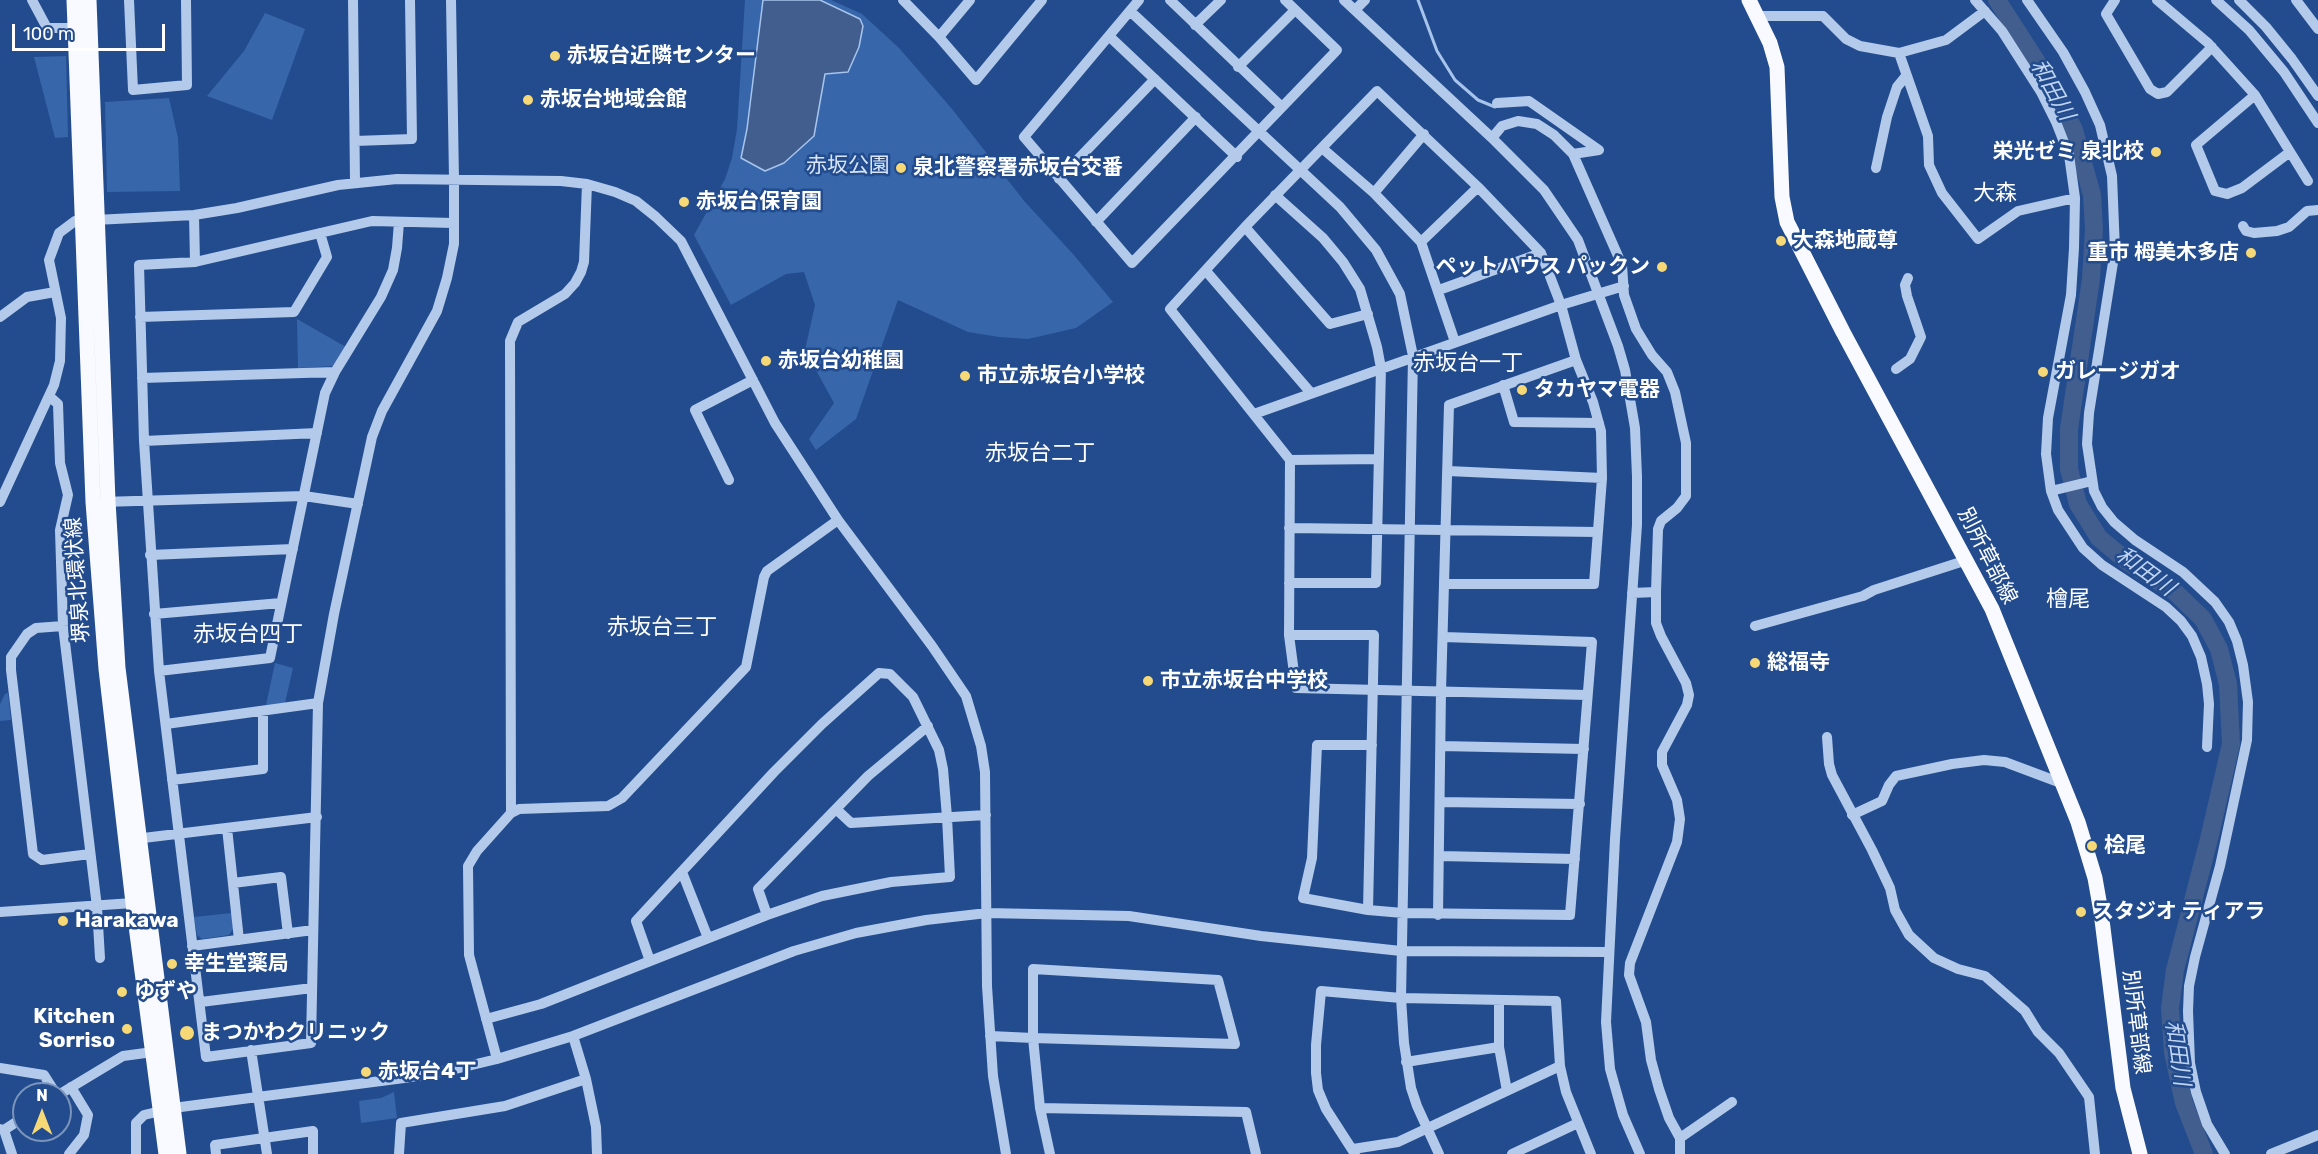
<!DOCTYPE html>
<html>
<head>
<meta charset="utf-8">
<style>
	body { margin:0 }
	#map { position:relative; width:2318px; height:1154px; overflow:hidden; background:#234c8e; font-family:Rubik,sans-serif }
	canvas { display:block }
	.north { position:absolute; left:12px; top:1082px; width:60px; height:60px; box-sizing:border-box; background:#234c8e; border:2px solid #7b94bb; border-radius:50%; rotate:0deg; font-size:16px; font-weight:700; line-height:24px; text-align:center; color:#fff }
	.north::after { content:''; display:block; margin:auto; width:21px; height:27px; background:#f6d876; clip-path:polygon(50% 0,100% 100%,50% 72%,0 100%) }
	.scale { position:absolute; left:12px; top:24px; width:153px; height:27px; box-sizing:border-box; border:3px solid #fff; border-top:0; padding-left:8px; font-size:18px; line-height:21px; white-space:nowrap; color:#fff; -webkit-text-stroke:4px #234c8e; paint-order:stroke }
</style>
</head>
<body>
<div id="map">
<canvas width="2318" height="1154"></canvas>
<div class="north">N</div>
<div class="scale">100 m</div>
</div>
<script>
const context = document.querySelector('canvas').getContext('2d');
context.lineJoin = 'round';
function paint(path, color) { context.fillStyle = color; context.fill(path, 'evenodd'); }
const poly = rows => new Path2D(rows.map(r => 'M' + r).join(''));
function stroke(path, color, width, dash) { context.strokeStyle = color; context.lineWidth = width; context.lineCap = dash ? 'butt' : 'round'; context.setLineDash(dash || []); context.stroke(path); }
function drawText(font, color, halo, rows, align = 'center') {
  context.font = font + ' Rubik,"Noto Sans JP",sans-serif'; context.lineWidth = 5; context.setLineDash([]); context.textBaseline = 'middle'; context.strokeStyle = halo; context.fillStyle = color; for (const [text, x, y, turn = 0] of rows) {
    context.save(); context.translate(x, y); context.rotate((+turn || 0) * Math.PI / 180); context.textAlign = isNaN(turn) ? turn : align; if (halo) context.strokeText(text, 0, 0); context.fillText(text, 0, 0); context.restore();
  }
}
paint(poly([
	[745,0,831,0,862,14,899,48,952,109,1025,202,1073,254,1113,302,1076,328,1028,339,999,337,968,332,898,300,856,419,816,450,809,439,834,403,805,350,815,305,804,272,786,274,731,305,694,235,725,179,732,158,737,129],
	[265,13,305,29,272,120,207,96,244,51],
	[66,56,68,137,55,138,34,57],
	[169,98,178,138,180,191,107,192,105,102],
	[297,319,346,347,334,366,298,368],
	[275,663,293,668,285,703,266,705],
	[8,693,11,720,0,721,0,704,5,694],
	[232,913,233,929,229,935,202,939,197,935,194,917],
	[394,1092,397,1118,361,1123,359,1101,381,1098]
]), '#3766ab');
const water = poly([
	[763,0,820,0,860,19,863,26,859,47,848,72,825,74,814,136,784,163,765,171,741,158,747,129,763,0]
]);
paint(water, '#415e8e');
stroke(water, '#a7c4ec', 1.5);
stroke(poly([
	[1418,0,1437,51,1455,80,1478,100,1495,107]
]), '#a7c4ec', 3);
stroke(poly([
	[1997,0,2053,87,2074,130,2092,195,2094,230,2091,279,2069,429,2069,469,2078,504,2099,538,2128,562,2175,592,2203,619,2219,649,2228,684,2231,744,2209,839,2175,970,2170,1008,2173,1052,2184,1103,2204,1154]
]), '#415e8e', 18);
stroke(poly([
	[32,0,47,28,75,28],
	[129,0,133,90,187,85,186,0],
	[353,0,355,183],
	[451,0,454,179,454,244,447,278,437,311,382,411,372,437,334,614,318,703,311,1043,206,1057,159,671,144,441,139,265,195,262,372,221,453,223],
	[903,0,939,37,976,80,1042,0],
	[1139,0,1024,137,1132,263,1337,50,1285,0],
	[1170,0,1282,107],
	[1344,0,1492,138,1544,190,1578,240,1618,346,1625,370,1635,428,1637,477,1637,525,1615,839,1606,1022,1610,1069,1623,1115,1640,1154],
	[1975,0,2002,31,2041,92,2056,122,2069,155,2075,198,2074,248,2071,295,2048,418,2046,454,2051,491,2058,510,2083,548,2102,565,2166,607,2181,621,2192,636,2201,657,2207,684,2209,704,2207,747],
	[2027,0,2063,52,2085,92,2100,125,2112,176,2115,250,2089,413,2087,444,2094,491,2102,507,2114,522,2135,540,2183,572,2215,602,2229,622,2237,641,2243,665,2248,702,2247,740,2220,866,2195,957,2189,986,2188,1011,2190,1063,2196,1092,2207,1124,2225,1154],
	[2115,0,2106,14,2150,89,2158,94,2167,92,2212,47],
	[2157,0,2208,43,2255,95,2308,181],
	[2216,0,2249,30,2284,72,2318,123],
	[2239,0,2266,27,2292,59,2318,96],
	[2296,0,2318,29],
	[1355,10,1365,0],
	[1130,11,1340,207,1376,250,1400,294,1413,356,1401,998,1404,1043,1411,1088,1417,1106,1439,1154],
	[1985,11,1946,40,1899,53,1928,136,1929,165,1942,193,1978,239,2018,211,2075,198],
	[1759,16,1823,16,1846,39,1860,46,1899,53],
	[1195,25,1221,0],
	[1109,36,1237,157],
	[939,37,970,0],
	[1238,67,1295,10],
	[2255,95,2196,145,2215,191,2227,194,2242,188,2290,152],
	[1497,103,1529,101,1599,150],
	[1492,138,1502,126,1518,121,1537,124,1554,135,1573,154,1622,265,1624,295,1636,329,1652,355,1667,372,1675,392,1686,443,1686,496,1677,508,1661,521,1658,529,1656,592,1656,623,1661,636,1686,683,1689,695,1687,705,1662,752,1662,765,1677,800,1680,819,1677,842,1630,963,1629,975,1646,1022,1651,1060,1659,1089,1669,1118,1680,1138,1680,1154],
	[355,141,412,139,410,0],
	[1322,148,1374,193,1421,242,1455,342],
	[1573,154,1599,150],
	[1876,168,1887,117,1897,87,1906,76],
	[1059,179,1155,79],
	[1374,193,1424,134],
	[1275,195,1323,238,1343,262,1360,289,1377,347,1381,368,1376,583,1289,583],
	[194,215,195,262],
	[1096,222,1196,117],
	[2243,226,2246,231,2254,233,2277,231,2289,227,2307,211,2318,210],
	[1245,227,1330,324,1368,314],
	[1421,242,1478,187],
	[1206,271,1311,393],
	[1439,290,1541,253],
	[0,317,27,297,55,292],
	[140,317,294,312,327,257,320,233],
	[1896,369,1910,359,1921,337,1907,296,1905,285,1908,278],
	[142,378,335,372],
	[1503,385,1514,422,1599,423],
	[49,396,58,404,60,463,68,495,60,530,63,626,97,907,100,958],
	[1254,414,1561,305,1624,286],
	[144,441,317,433],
	[1290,460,1379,459],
	[1448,471,1602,478],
	[729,480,695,410,753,380],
	[2051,491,2092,481],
	[0,502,54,385,60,361,61,318,49,260,59,233,75,221,194,215,237,208,338,185,397,179,561,181,587,184,615,192,636,201,656,217,681,241,775,423,838,520,932,646,966,696,981,746,985,772,987,986,993,1076,1006,1154],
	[102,502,304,496,358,504],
	[1289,528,1598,532],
	[150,555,293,549],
	[1445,584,1594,584,1602,478,1601,431,1593,402,1576,360,1561,305,1541,253,1478,187,1377,91,1245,227,1170,309,1290,460,1289,635,1296,688,1587,695],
	[1632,593,1656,592],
	[154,614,281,603],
	[63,626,36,628,27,634,11,657,11,670,33,854,42,860,90,854],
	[1755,626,1863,596,1874,590,1967,560],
	[1289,635,1374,635,1368,910],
	[159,671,270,658,325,393,335,372,381,297,393,270,397,248,399,222],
	[166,724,318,703],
	[1827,737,1829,764,1832,775,1872,850,1890,888,1895,910,1909,935,1934,958,1958,969,1985,976,2025,1011,2038,1032,2059,1053,2089,1097,2095,1154],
	[1372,745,1317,745,1312,858,1303,898,1368,910,1403,913,1570,915,1592,642,1444,637],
	[1441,746,1584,749],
	[172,780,263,769,263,711],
	[1440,802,1580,804],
	[836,809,851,823,986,815],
	[511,813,510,341,518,322,565,294,575,283,581,272,584,262,587,184],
	[1852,815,1882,801,1889,785,1896,776,1952,764,1984,760,2005,762,2061,783],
	[227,828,239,940],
	[135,839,317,817],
	[1440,856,1575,859],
	[682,872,708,938],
	[233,883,281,877,288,934],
	[0,912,133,903],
	[767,915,758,889,868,776,928,726],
	[1438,915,1441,691,1449,405,1576,360],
	[192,946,313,930],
	[1499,1000,1499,1047,1507,1091],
	[201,1002,312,988],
	[486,1019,541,1004,767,915,822,896,891,882,950,877,947,817,943,769,939,750,913,697,890,674,879,673,822,724,774,772,636,921,650,961],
	[573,1036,586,1079,596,1127,597,1154],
	[990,1036,1033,1038,1235,1044,1218,980,1033,969,1033,1038,1040,1108,1050,1154],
	[251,1050,267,1154],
	[497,1059,469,955,468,866,477,851,511,813,519,809,608,806,622,798,746,667,764,577,767,571,838,520],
	[1406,1062,1499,1047],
	[0,1068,44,1075,56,1094],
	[60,1094,123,1056,153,1052],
	[1040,1108,1246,1112,1256,1154],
	[0,1129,4,1130,12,1154],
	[4,1130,24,1117],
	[1680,1138,1732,1102],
	[1353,1149,1398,1142,1560,1066],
	[69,1154,84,1135,88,1115,71,1087],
	[136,1154,136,1123,144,1115,173,1108,404,1078,447,1071,497,1059,573,1036,794,951,856,933,926,920,987,913,1129,916,1261,936,1401,951,1608,952],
	[216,1154,215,1145,313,1131,313,1154],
	[399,1154,401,1123,505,1106,586,1079],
	[1355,1154,1326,1109,1318,1090,1316,1073,1316,1045,1321,991,1401,998,1556,1001,1560,1066,1566,1092,1591,1154],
	[1512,1154,1578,1123],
	[2271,1154,2318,1135]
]), '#b3caeb', 10);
stroke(poly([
	[74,0,93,502,106,669,133,903,166,1154],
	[89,0,108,501,118,668,179,1154],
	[1749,0,1770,43,1777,67,1782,197,1787,222,1843,332,1992,609,2078,822,2095,878,2101,912,2123,1088,2140,1154]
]), '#f8faff', 15);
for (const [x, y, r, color] of [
	[555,56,6,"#f6d876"],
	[528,100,6,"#f6d876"],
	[2156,152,6,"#f6d876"],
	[901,168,6,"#f6d876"],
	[684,202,6,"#f6d876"],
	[1781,241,6,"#f6d876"],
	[2251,253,6,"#f6d876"],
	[1662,267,6,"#f6d876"],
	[766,361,6,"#f6d876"],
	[2043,372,6,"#f6d876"],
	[965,376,6,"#f6d876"],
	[1522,390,6,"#f6d876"],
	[1755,663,6,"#f6d876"],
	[1148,681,6,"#f6d876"],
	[2092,846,6,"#f6d876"],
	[2081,912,6,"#f6d876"],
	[63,921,6,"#f6d876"],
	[172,964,6,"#f6d876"],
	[122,992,6,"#f6d876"],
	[127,1029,6,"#f6d876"],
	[187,1033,8,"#f6d876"],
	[366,1072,6,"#f6d876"]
]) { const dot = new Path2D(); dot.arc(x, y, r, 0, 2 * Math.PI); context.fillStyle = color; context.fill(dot); stroke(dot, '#234c8e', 2); }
drawText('bold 21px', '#fff', '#234c8e', [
	["赤坂台近隣センター",567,56],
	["赤坂台地域会館",540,100],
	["栄光ゼミ 泉北校",2144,152,"right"],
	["泉北警察署赤坂台交番",913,168],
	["赤坂台保育園",696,202],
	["大森地蔵尊",1793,241],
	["重市 栂美木多店",2239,253,"right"],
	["ペットハウス パックン",1650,267,"right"],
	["赤坂台幼稚園",778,361],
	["ガレージガオ",2055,372],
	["市立赤坂台小学校",977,376],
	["タカヤマ電器",1534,390],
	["総福寺",1767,663],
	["市立赤坂台中学校",1160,681],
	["桧尾",2104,846],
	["スタジオ ティアラ",2093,912],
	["Harakawa",75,921],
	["幸生堂薬局",184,964],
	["ゆずや",134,992],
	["Kitchen",115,1017,"right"],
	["Sorriso",115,1041,"right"],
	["まつかわクリニック",201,1033],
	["赤坂台4丁",378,1072]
], 'left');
drawText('21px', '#d8e5f8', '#234c8e', [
	["赤坂公園",848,166]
]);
drawText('21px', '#fff', '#234c8e', [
	["別所草部線",1987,556,63],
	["堺泉北環状線",78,580,-94],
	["別所草部線",2136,1022,83]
]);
drawText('italic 22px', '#bfd4f2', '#234c8e', [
	["和田川",2052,90,61],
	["和田川",2145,572,36],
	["和田川",2177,1053,82]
]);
drawText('22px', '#fff', '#234c8e', [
	["大森",1995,194],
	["赤坂台一丁",1468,364],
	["赤坂台二丁",1040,454],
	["檜尾",2068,600],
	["赤坂台三丁",662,628],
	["赤坂台四丁",248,635]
]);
</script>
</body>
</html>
